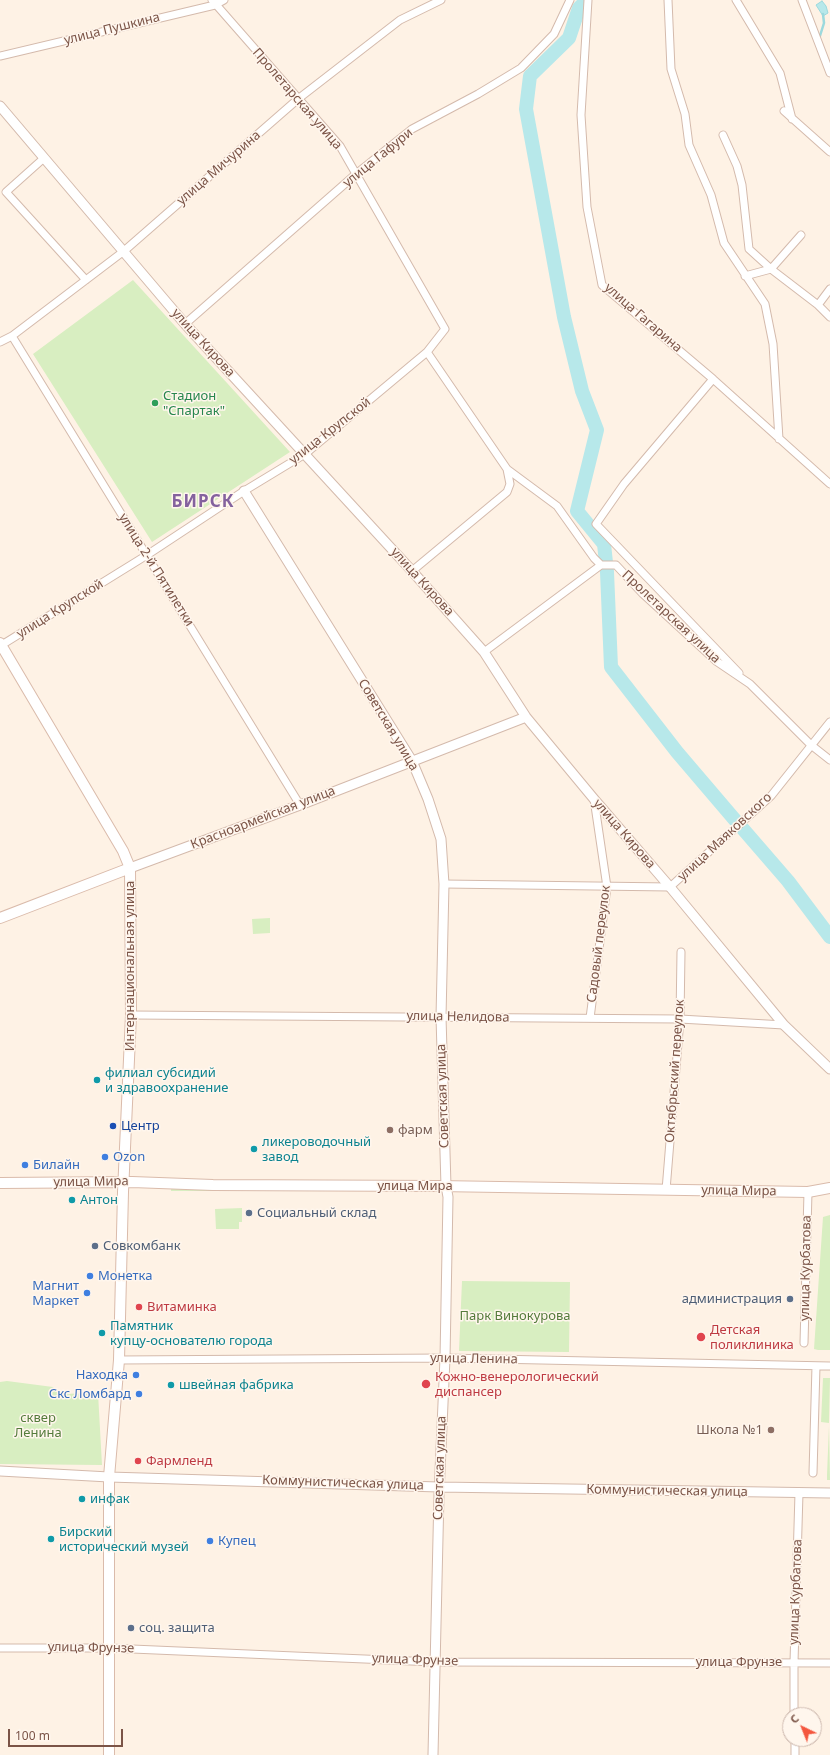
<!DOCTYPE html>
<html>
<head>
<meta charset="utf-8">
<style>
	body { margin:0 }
	#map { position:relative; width:830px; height:1755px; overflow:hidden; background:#fef2e5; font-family:"Noto Sans",sans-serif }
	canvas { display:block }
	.north { position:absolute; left:782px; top:1707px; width:40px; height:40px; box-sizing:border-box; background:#fff6ed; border:1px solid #cab5ab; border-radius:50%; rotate:317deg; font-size:11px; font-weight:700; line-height:16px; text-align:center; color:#7b5447 }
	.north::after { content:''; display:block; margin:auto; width:14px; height:18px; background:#f4563e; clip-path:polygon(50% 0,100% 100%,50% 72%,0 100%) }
	.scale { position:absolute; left:8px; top:1729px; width:115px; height:18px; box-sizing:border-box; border:2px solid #7b5447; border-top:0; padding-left:5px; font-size:12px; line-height:14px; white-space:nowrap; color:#7b5447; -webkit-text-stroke:3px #fff6ed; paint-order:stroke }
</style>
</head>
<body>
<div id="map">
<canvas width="830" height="1755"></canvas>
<div class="north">С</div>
<div class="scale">100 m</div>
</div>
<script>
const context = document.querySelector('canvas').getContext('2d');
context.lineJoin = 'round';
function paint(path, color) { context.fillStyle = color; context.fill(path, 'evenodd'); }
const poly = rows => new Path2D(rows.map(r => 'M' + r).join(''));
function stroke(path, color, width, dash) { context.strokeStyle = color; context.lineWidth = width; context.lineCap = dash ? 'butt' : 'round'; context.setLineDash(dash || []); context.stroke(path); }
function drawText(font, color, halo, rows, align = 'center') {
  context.font = font + ' "Noto Sans",sans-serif'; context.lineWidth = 3; context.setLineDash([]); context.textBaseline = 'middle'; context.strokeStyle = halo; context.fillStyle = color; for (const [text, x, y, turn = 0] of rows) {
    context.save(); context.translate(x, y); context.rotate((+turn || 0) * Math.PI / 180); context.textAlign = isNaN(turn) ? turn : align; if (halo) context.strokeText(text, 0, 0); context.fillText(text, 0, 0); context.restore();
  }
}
paint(poly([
	[133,280,290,452,152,542,33,354],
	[270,918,270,933,253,934,252,919],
	[267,1187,267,1191,171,1191,171,1188],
	[242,1208,242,1222,239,1222,239,1229,216,1229,215,1209],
	[830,1215,830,1350,818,1350,814,1349,823,1217],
	[462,1281,570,1282,569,1352,459,1351],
	[823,1378,830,1378,829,1423,821,1422],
	[7,1381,53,1387,59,1394,98,1393,102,1465,0,1464,0,1382],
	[829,1426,830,1480,827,1480,827,1475]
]), '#d8eec1');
const water = poly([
	[822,1,826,6,828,13,823,16,816,5,822,1]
]);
paint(water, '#b7e8ea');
stroke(water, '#9cd9dd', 1);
stroke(poly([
	[819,39,824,23,823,14]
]), '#9cd9dd', 2.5);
stroke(poly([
	[582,5,579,8,569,38,530,76,526,109,564,317,582,391,597,430,577,511,604,544,607,572,611,667,677,752,735,820],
	[743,829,788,881,830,937]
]), '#b7e8ea', 14);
const minor = poly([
	[588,0,581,115,587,207,602,285,713,379,830,484],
	[668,0,671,69,685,114,689,145,711,195,724,243,765,304,773,344,779,439],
	[736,0,780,73,792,119],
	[802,0,830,73],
	[0,56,215,5,224,0],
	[784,111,830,152],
	[723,135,737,166,742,185,749,249,771,269,801,235],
	[44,158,6,192,86,280],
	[745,276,771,269,818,305,830,317],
	[818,305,830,289],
	[185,324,356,174,412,129,478,94,521,68,554,34,570,0],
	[12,336,300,805],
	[0,342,12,336,124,251,298,99,400,20,441,0],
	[427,352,507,469,557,506,594,558,601,565,616,565,643,594,716,661,750,684,811,745,830,760],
	[713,379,624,484,596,524,739,673],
	[412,571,507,492,510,484,507,469],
	[0,646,147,555,244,491,305,454,427,352,445,329,340,146,212,0],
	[484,652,601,565],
	[444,884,670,887,771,796,830,722],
	[131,1015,680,1019,784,1025],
	[590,1018,607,887,594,799],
	[666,1190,680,1019,681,952],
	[804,1343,808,1192],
	[119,1360,445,1358,830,1366],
	[813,1473,816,1366],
	[0,1648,109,1648,434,1662,830,1663],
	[794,1715,794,1662,799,1493],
	[795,1739,795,1755]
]);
const tertiary = poly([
	[0,106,185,324,412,571,484,652,526,717,594,799,670,887,784,1025,830,1069],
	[244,491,412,761,428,799,441,839,444,884,441,1017,446,1186,448,1197,445,1358,439,1494,433,1755],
	[130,868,300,805,526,717],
	[0,1471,109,1477,439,1487,830,1493]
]);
const secondary = poly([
	[0,643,123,851,130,868,131,1015,123,1192,119,1360,109,1477,109,1755],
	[0,918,130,868],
	[0,1183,132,1182,213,1185,438,1186,808,1192,830,1188]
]);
stroke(minor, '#d4baac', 9);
stroke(tertiary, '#d4baac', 11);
stroke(secondary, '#dabbab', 12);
stroke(minor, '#fff', 7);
stroke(tertiary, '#fff', 9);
stroke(secondary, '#fff', 10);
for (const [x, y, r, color] of [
	[155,403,4,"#2e9e5b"],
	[97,1080,4,"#0f9aa8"],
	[113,1126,4,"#1a4fb4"],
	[390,1130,4,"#8d6e63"],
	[254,1149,4,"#0f9aa8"],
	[105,1157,4,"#3f7fe0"],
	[25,1165,4,"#3f7fe0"],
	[72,1200,4,"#0f9aa8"],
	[249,1213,4,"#5c6f8a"],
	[95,1246,4,"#5c6f8a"],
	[90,1276,4,"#3f7fe0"],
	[87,1293,4,"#3f7fe0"],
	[790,1299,4,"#5c6f8a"],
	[139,1307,4,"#e0444e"],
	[102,1333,4,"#0f9aa8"],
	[701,1337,5,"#e0444e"],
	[136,1375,4,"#3f7fe0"],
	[426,1384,5,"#e0444e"],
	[171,1385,4,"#0f9aa8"],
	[139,1394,4,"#3f7fe0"],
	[771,1430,4,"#8d6e63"],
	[138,1461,4,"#e0444e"],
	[82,1499,4,"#0f9aa8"],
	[51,1539,4,"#0f9aa8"],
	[210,1541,4,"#3f7fe0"],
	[131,1628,4,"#5c6f8a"]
]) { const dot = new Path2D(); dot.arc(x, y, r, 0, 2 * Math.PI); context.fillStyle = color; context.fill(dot); stroke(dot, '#fff6ed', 1.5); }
drawText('13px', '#7b5447', '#fff6ed', [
	["улица Пушкина",112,29,-14],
	["Пролетарская улица",297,99,49],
	["улица Гафури",378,158,-39],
	["улица Мичурина",219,168,-41],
	["улица Гагарина",643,318,41],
	["улица Кирова",203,343,48],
	["улица Крупской",330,431,-38],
	["улица 2-й Пятилетки",156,570,58],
	["улица Кирова",422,582,48],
	["улица Крупской",60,609,-32],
	["Пролетарская улица",671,617,43],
	["Советская улица",388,725,59],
	["Красноармейская улица",263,818,-21],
	["улица Кирова",624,834,49],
	["улица Маяковского",725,837,-43],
	["Садовый переулок",599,944,-83],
	["Интернациональная улица",130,966,-90],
	["улица Нелидова",458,1017,1],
	["Октябрьский переулок",675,1071,-86],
	["Советская улица",443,1096,-92],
	["улица Мира",91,1182,-1],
	["улица Мира",415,1186],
	["улица Мира",739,1191,1],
	["улица Курбатова",806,1268,-89],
	["улица Ленина",474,1359,1],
	["Советская улица",440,1468,-88],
	["Коммунистическая улица",343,1483,2],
	["Коммунистическая улица",667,1491,1],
	["улица Курбатова",796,1592,-88],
	["улица Фрунзе",91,1648,1],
	["улица Фрунзе",415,1660,2],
	["улица Фрунзе",739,1662]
]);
drawText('13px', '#27864d', '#fff6ed', [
	["Стадион",163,396],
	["\"Спартак\"",163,411]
], 'left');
drawText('13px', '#0d838f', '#fff6ed', [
	["филиал субсидий",105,1073],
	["и здравоохранение",105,1088],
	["ликероводочный",262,1142],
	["завод",262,1157],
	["Антон",80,1200],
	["Памятник",110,1326],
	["купцу-основателю города",110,1341],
	["швейная фабрика",179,1385],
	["инфак",90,1499],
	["Бирский",59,1532],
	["исторический музей",59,1547]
], 'left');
drawText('13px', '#164399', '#fff6ed', [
	["Центр",121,1126]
], 'left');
drawText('13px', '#785e54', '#fff6ed', [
	["фарм",398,1130],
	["Школа №1",763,1430,"right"]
], 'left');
drawText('13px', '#366cbe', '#fff6ed', [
	["Ozon",113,1157],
	["Билайн",33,1165],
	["Монетка",98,1276],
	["Магнит",79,1286,"right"],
	["Маркет",79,1301,"right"],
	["Находка",128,1375,"right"],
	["Скс Ломбард",131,1394,"right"],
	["Купец",218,1541]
], 'left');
drawText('13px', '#4e5e75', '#fff6ed', [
	["Социальный склад",257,1213],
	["Совкомбанк",103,1246],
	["администрация",782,1299,"right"],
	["соц. защита",139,1628]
], 'left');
drawText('13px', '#be3a42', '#fff6ed', [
	["Витаминка",147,1307],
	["Детская",710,1330],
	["поликлиника",710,1345],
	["Кожно-венерологический",435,1377],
	["диспансер",435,1392],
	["Фармленд",146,1461]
], 'left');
drawText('13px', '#547b3b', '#fff6ed', [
	["Парк Винокурова",515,1316],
	["сквер",38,1418],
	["Ленина",38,1433]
]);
context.letterSpacing = '1px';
drawText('bold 17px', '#84629e', '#fff6ed', [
	["БИРСК",203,502]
]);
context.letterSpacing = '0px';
</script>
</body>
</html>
